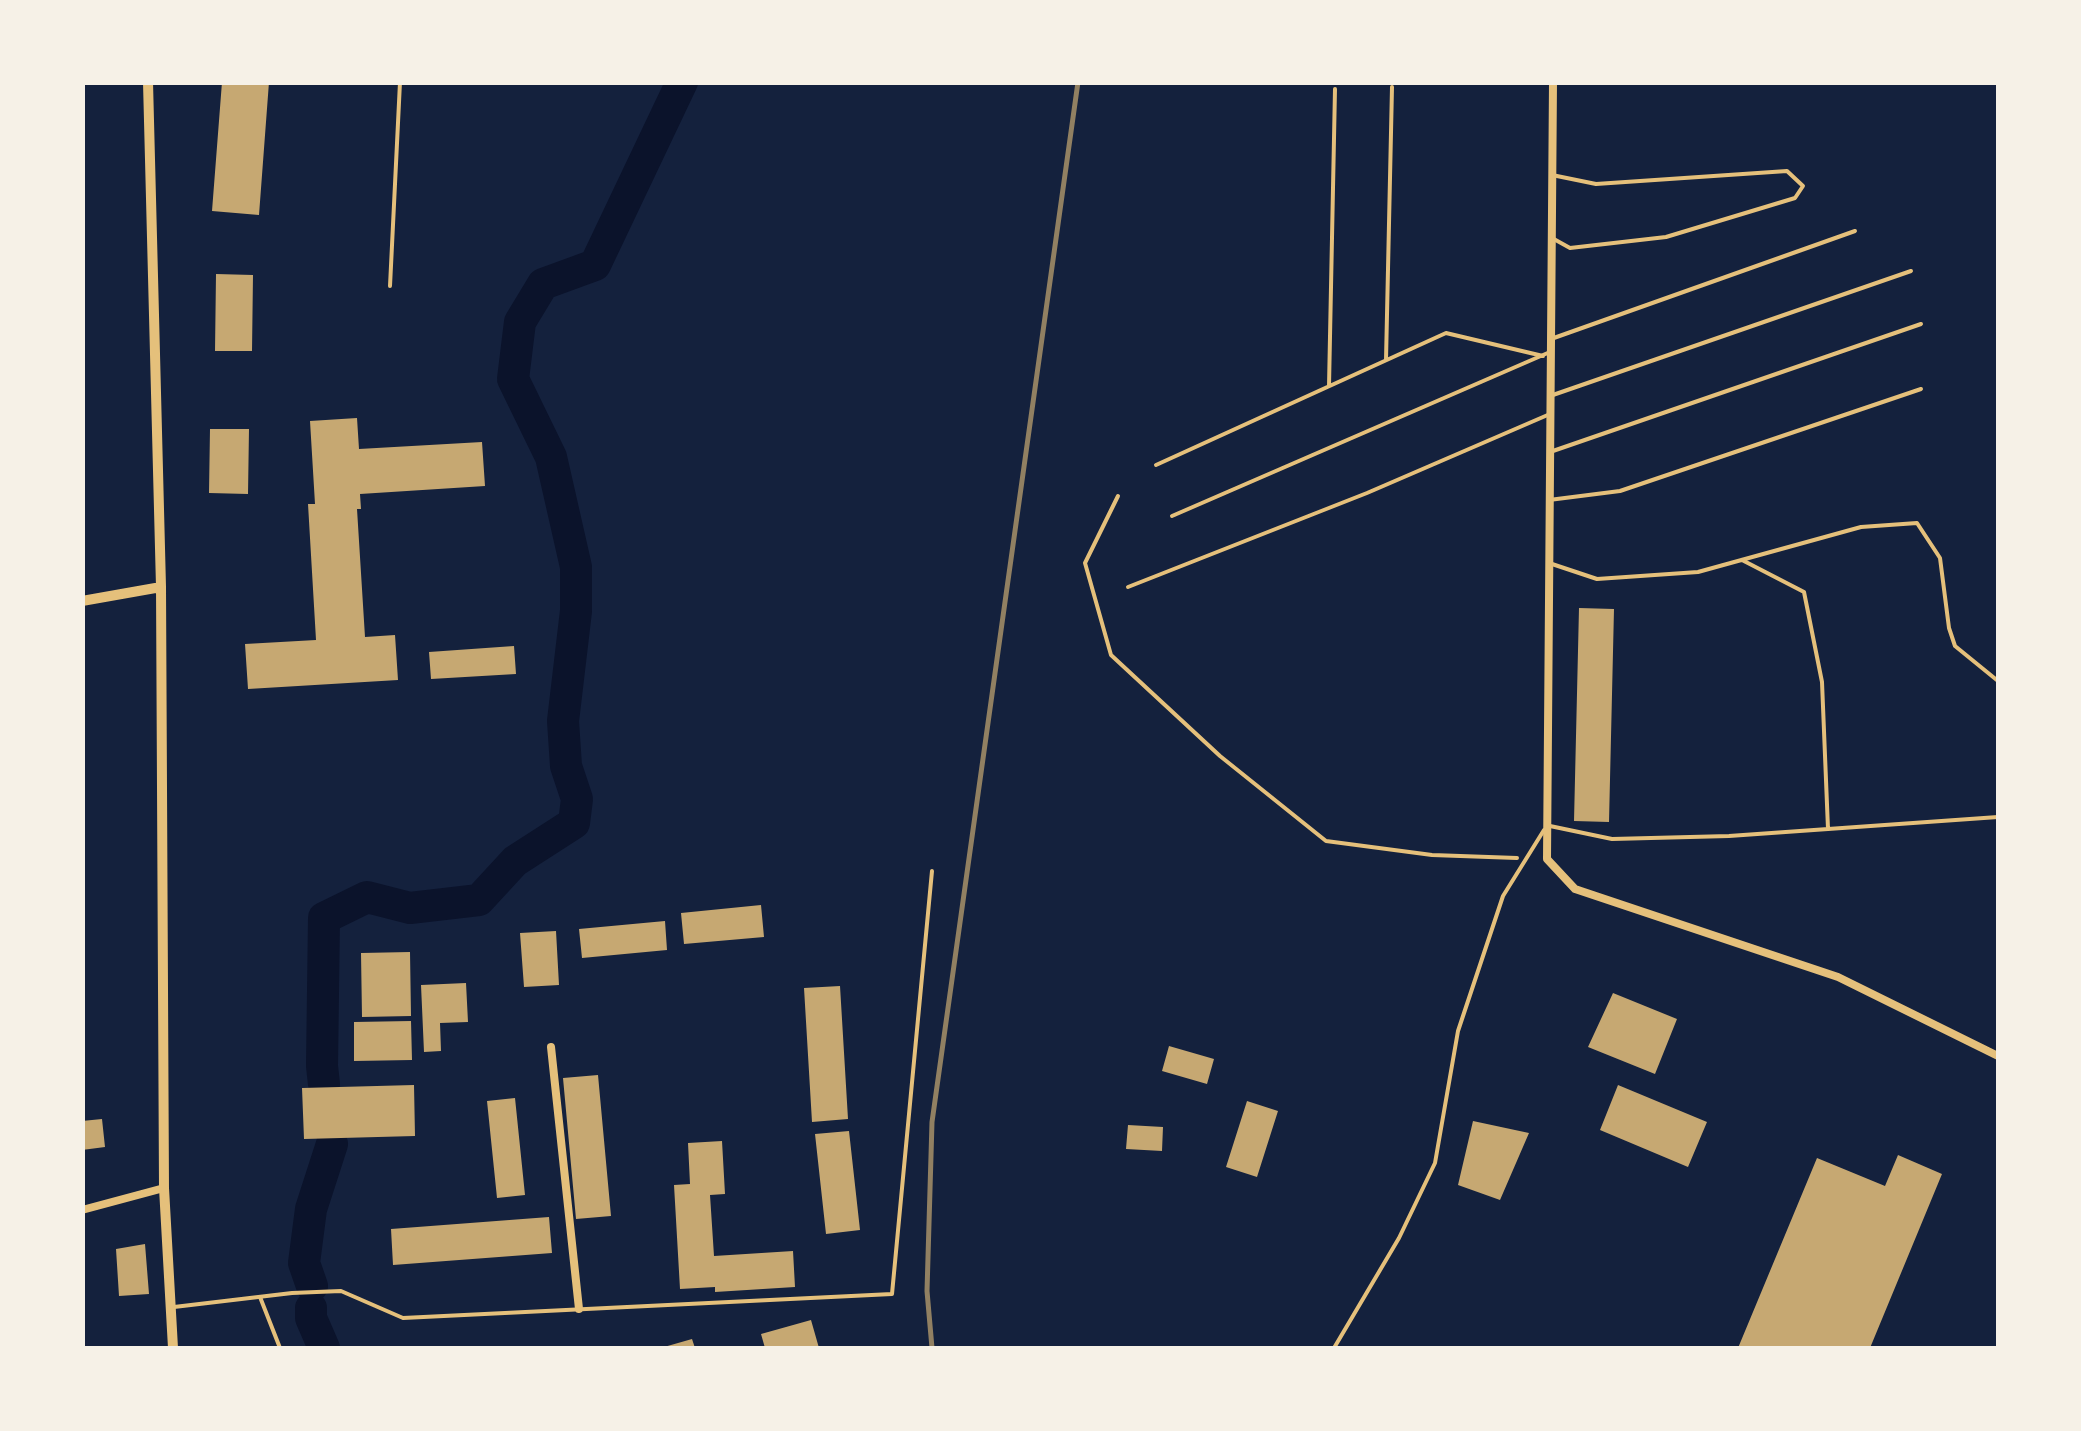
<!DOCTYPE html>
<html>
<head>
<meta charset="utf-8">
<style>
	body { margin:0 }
	#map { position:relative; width:2081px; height:1431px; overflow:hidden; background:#14213d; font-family:"Roboto Serif",serif }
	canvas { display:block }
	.frame { position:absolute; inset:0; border:85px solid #f6f1e7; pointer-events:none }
</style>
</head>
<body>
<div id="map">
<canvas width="2081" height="1431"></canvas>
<div class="frame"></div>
</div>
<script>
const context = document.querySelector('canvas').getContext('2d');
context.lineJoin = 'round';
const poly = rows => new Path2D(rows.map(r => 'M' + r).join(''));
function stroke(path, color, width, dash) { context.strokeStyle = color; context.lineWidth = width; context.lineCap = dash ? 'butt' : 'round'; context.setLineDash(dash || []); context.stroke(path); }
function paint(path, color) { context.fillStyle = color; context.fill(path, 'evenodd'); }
stroke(poly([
	[324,1084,322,1066,324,918,367,897,410,908,479,900,515,861,574,823,577,799,566,766,563,721,576,611,576,567,551,457,513,379,520,322,543,284,595,265,682,82],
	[312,1286,304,1263,311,1209,332,1144],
	[311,1308,311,1318,324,1348]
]), '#0b132b', 32);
paint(poly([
	[222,82,269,82,259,215,212,211],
	[216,274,253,275,252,351,215,351],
	[357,418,359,449,482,442,485,486,360,494,361,509,357,509,365,637,395,635,398,680,248,689,245,644,316,640,308,504,315,504,310,421],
	[210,429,249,429,248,494,209,493],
	[1579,608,1614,609,1609,822,1574,821],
	[514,646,516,674,431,679,429,652],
	[761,905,764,937,684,944,681,913],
	[665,921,667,950,582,958,579,929],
	[556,931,559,985,524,987,520,933],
	[410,952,411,1016,362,1017,361,953],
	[466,983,468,1022,440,1023,441,1051,424,1052,421,985],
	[840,986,848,1119,812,1122,804,988],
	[1613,993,1677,1019,1655,1074,1588,1047],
	[411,1021,412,1060,354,1061,354,1022],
	[1169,1046,1214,1059,1207,1084,1162,1071],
	[598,1075,611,1216,576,1219,563,1078],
	[414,1085,415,1136,304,1139,302,1088],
	[1618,1085,1707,1122,1688,1167,1600,1130],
	[515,1098,525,1195,497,1198,487,1101],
	[1247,1101,1278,1111,1257,1177,1226,1167],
	[102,1119,105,1147,82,1150,82,1121],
	[1473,1121,1529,1133,1500,1200,1458,1185],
	[1128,1125,1163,1127,1162,1151,1126,1149],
	[849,1131,860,1230,826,1234,815,1134],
	[722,1141,725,1194,710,1195,714,1256,793,1251,795,1287,715,1292,715,1287,680,1289,674,1185,690,1184,688,1143],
	[1898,1155,1942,1174,1870,1348,1738,1348,1817,1158,1885,1186],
	[549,1217,552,1253,393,1265,391,1229],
	[145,1244,149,1294,119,1296,116,1249],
	[811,1320,819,1348,765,1348,761,1334],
	[692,1339,695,1348,664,1348,664,1347]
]), '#c6a872');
stroke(poly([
	[1118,496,1085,563,1111,655,1220,756,1326,841,1432,855,1517,858]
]), '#e5c07b', 4);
stroke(poly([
	[1552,238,1570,248,1666,237,1795,198,1803,186,1787,171,1596,184,1552,175],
	[390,286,400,82],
	[1551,339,1855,231],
	[1386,360,1392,87],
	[1329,386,1335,89],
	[1550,396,1911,271],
	[1550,452,1921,324],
	[1156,465,1446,333,1543,356],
	[1549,500,1620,491,1921,389],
	[1172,516,1550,352],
	[1742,560,1804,592,1822,682,1828,829],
	[1549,563,1597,579,1698,572,1861,527,1917,523,1940,558,1949,628,1955,646,1998,681],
	[1128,587,1367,493,1550,414],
	[1550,826,1612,839,1729,836,1998,817],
	[260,1297,280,1348],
	[174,1307,292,1293,341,1291,403,1318,892,1294,932,871],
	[1334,1348,1399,1238,1435,1163,1458,1031,1503,896,1544,830]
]), '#e5c07b', 4);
stroke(poly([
	[1553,82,1547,859,1575,889,1838,977,1998,1056],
	[551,1047,579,1309],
	[82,1210,164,1188]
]), '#e5c07b', 8);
stroke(poly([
	[148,82,161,587,164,1188,173,1348],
	[82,601,161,587]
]), '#e5c07b', 10);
stroke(poly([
	[932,1348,927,1291,932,1122,1078,82]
]), '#918062', 5);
</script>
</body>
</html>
